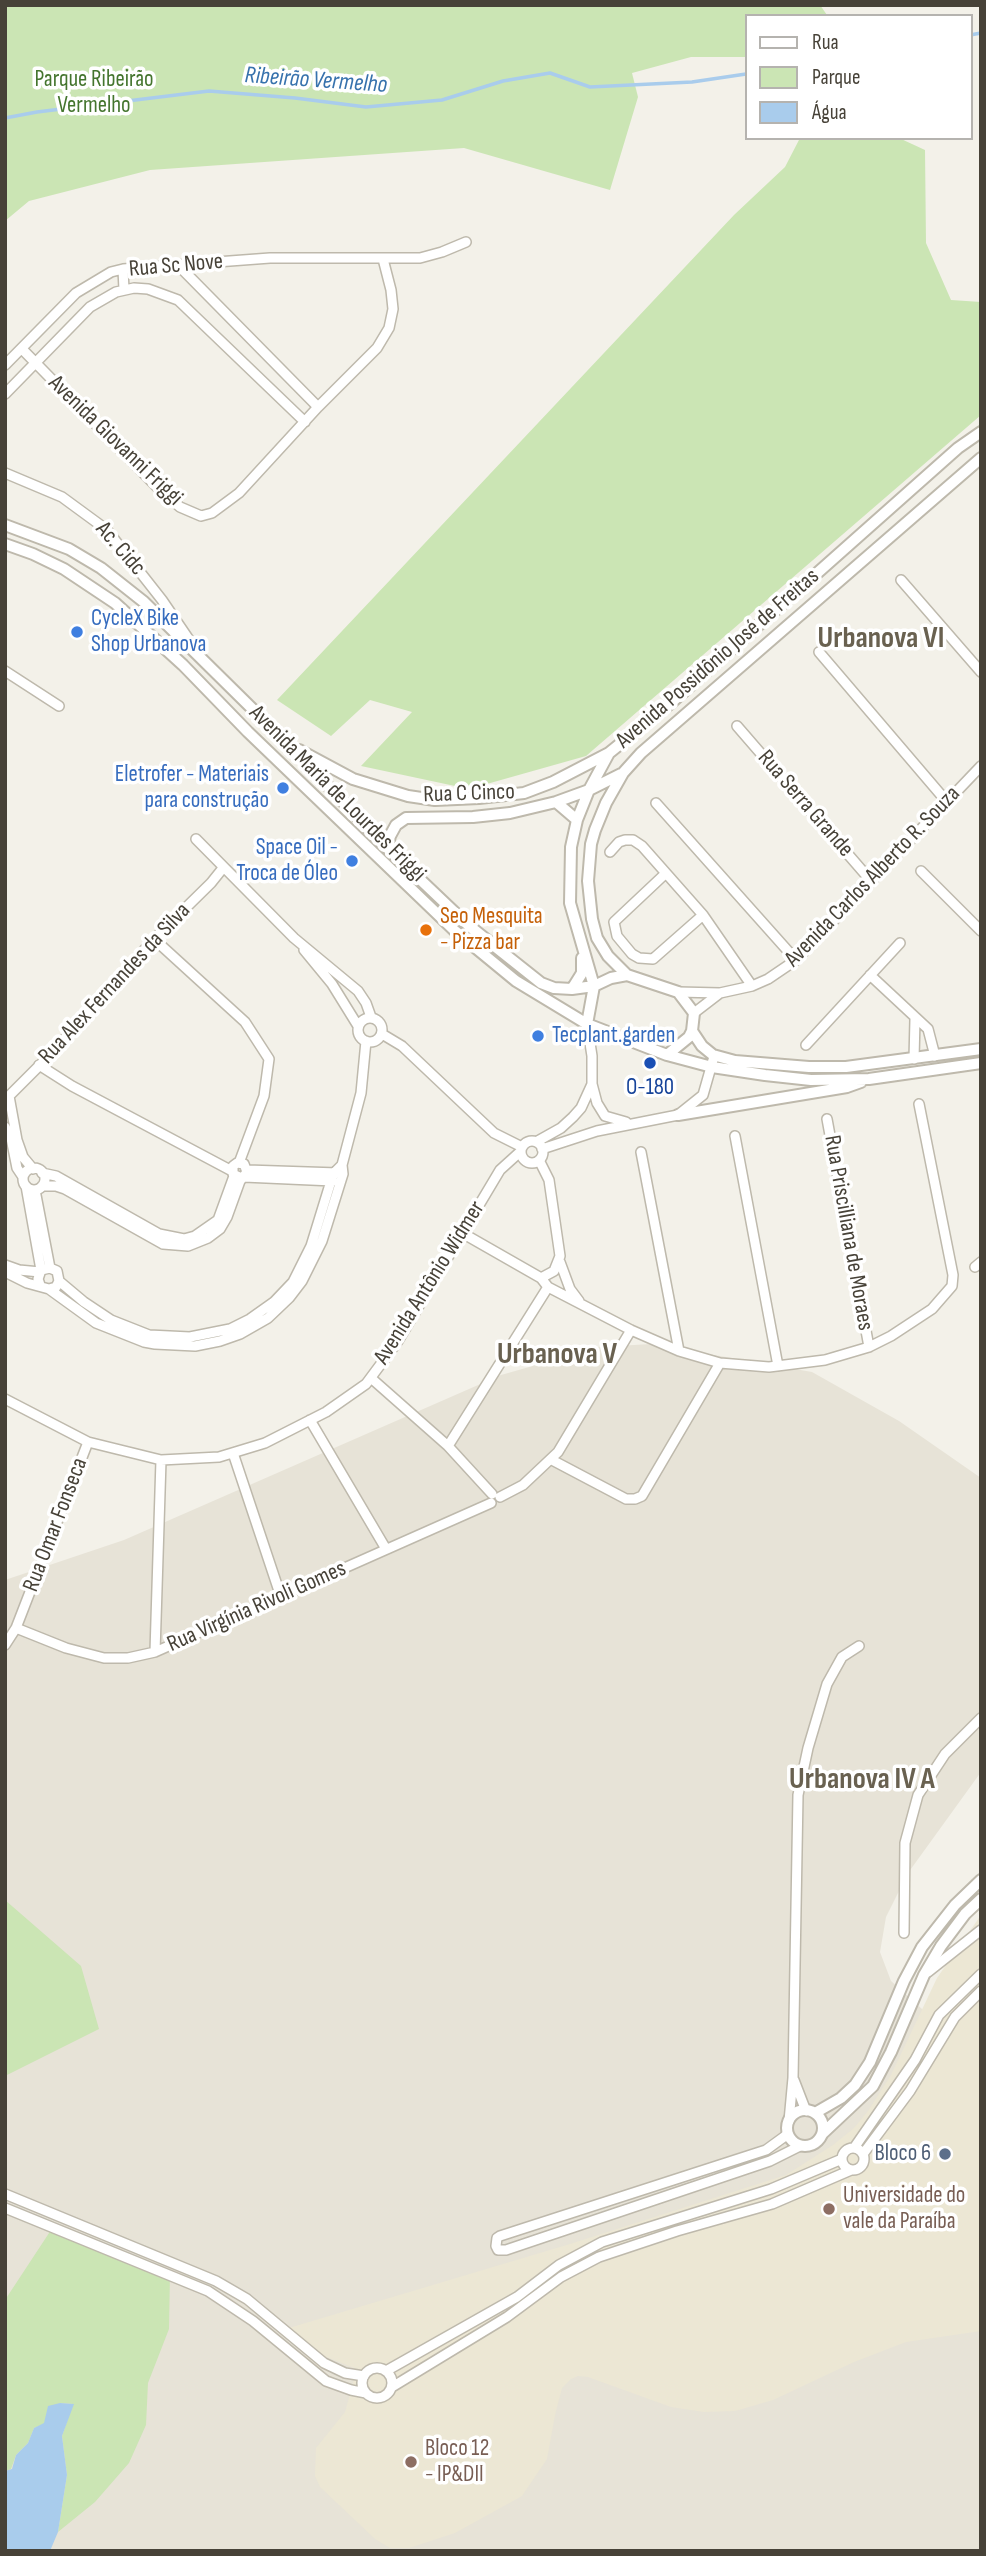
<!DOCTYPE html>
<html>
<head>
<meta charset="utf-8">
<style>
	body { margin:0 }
	#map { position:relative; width:986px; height:2556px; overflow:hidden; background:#f3f1e9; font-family:"Sofia Sans Condensed",sans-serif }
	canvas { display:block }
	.frame { position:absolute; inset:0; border:7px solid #474238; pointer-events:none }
	.legend { position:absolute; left:745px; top:14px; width:228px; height:126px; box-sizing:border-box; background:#fff; border:2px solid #b5b3af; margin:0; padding:9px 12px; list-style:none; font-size:21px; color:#474238 }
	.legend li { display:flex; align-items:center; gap:14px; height:35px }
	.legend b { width:35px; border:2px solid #b5b3af }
</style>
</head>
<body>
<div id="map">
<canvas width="986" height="2556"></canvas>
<div class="frame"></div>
<ul class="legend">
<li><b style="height:9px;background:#fff"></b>Rua</li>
<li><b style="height:19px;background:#cbe5b4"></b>Parque</li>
<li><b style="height:19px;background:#a9ccec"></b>Água</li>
</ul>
</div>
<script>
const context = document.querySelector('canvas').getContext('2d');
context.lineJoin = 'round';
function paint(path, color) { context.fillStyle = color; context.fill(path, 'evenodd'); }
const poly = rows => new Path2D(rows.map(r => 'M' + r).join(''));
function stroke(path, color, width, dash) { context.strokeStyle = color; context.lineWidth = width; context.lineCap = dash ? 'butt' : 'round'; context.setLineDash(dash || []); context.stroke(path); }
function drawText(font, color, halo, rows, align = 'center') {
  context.font = font + ' "Sofia Sans Condensed",sans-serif'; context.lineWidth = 7; context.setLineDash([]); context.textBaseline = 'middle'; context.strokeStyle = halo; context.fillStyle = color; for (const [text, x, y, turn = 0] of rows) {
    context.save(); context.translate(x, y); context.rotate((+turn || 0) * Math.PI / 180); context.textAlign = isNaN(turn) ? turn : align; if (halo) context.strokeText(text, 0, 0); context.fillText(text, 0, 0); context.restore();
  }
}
paint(poly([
	[651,1344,812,1372,899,1421,981,1478,981,1772,908,1873,886,1917,880,1952,891,1981,932,2018,981,2025,981,2551,5,2551,5,1580,124,1540,501,1375,600,1347]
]), '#e7e3d7');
paint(poly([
	[981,1915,981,2331,906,2342,854,2362,773,2400,735,2411,704,2412,671,2407,588,2377,578,2376,571,2379,562,2388,555,2415,547,2459,522,2496,455,2533,409,2548,390,2548,375,2539,320,2487,315,2476,316,2448,345,2412,357,2369,324,2356,289,2328,570,2244,786,2175,833,2145,854,2128,868,2111,891,2075,937,1978]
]), '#ece7d4');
paint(poly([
	[5,5,820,5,827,15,746,16,746,57,691,57,632,73,638,97,610,190,464,148,150,170,29,201,5,221],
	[800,138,899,138,925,150,926,243,951,300,981,302,981,415,586,756,469,789,361,766,412,712,370,700,331,736,277,700,734,215,785,167],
	[5,1900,81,1966,99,2029,5,2076],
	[53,2227,170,2274,169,2329,148,2383,146,2425,129,2463,95,2502,58,2532,67,2475,62,2436,73,2404,60,2403,44,2424,34,2428,28,2443,16,2455,11,2469,5,2471,5,2300]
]), '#cbe5b4');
paint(poly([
	[60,2403,74,2404,62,2436,67,2475,58,2532,50,2551,5,2551,5,2471,12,2469,16,2455,28,2443,34,2428,44,2423,48,2406]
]), '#a9ccec');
stroke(poly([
	[970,35,981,33],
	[5,118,37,112,209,91,295,98,366,107,442,100,503,81,550,73,590,87,692,82,746,74]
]), '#a9ccec', 3.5);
const minor = poly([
	[178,265,318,407],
	[123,269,124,290],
	[22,349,158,488,180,507,201,516,212,513,239,493,318,407,377,348,389,328,393,309,391,290,383,259],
	[5,365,76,293,111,272,123,269,270,258,420,258,442,252,466,242],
	[5,394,90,307,116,292,134,288,148,289,178,300,305,422],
	[5,473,62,497,107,530,162,600,194,647],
	[901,580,981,672],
	[819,652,947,802],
	[5,671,59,706],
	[737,726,872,882],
	[656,803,796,960],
	[196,839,294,938,358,991,366,1003,371,1017],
	[610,852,619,842,625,840,633,840,642,846,703,915,752,986],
	[921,871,981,931],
	[665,874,614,922,617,936,632,954,639,958,653,959,703,915],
	[154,939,245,1022,269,1059,264,1096,239,1163],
	[304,950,332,984,358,1026],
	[870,975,928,1029,935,1056],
	[678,992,720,993,694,1013],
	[720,993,752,986,768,979,796,960,981,766],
	'358 1030a12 12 0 1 1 24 0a12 12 0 1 1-24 0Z',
	[587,1024,592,1056,592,1084,597,1103,605,1116,626,1122],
	[382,1034,402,1046,494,1133,522,1147],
	[806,1045,900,943],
	[914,1059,915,1019],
	[39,1065,72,1086,232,1171],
	[9,1096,17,1140,23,1157,33,1169],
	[5,1100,50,1055,154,939,211,883,223,868],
	[827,1119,869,1347],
	[5,1127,11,1138,17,1168,23,1177],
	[735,1136,778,1366],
	'521 1152a11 11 0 1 1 22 0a11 11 0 1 1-22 0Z',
	[536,1142,561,1128,573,1117,581,1108,592,1084],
	[542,1149,597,1131,678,1115,703,1095,713,1060],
	[641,1152,679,1351],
	[539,1160,549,1180,560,1256,554,1271,541,1278],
	'23 1179a11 11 0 1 1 22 0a11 11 0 1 1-22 0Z',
	[247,1170,338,1173],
	[42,1173,56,1176,159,1234,184,1239,195,1236,218,1220,234,1176],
	[244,1177,333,1181],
	[26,1186,41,1270],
	[42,1186,56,1186,65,1189,163,1244,188,1246,208,1238,220,1229,227,1217,240,1181,247,1172,244,1164,237,1163,233,1166,233,1174,242,1178],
	[35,1190,50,1268],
	[464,1234,541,1278,548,1287,631,1330,679,1351,720,1363,769,1367,825,1360,869,1347,891,1336,932,1309,952,1286,953,1275,919,1104],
	[560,1262,570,1289,579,1301],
	[5,1265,19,1270,40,1272],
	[975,1267,981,1262],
	[5,1272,27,1283,49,1289,56,1287,59,1281,57,1271,50,1268,41,1270,38,1279,40,1285],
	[59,1281,84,1302,111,1320,149,1335,190,1337,230,1329,250,1319,274,1302,293,1282,311,1246,331,1181,334,1173,342,1165],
	[49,1289,96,1323,144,1342,155,1344,195,1346,220,1341,240,1334,268,1318,289,1298,302,1281,322,1241,343,1174,342,1165,361,1093,366,1041],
	[371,1378,448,1446,492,1494],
	[5,1399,88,1442,161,1460,219,1457,265,1443,326,1412,366,1384,398,1341,500,1170,521,1151],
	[310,1420,386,1549],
	[448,1446,548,1287],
	[233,1453,281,1597],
	[552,1460,626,1499,635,1499,642,1496,720,1363],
	[500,1497,523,1485,558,1452,631,1330],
	[16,1628,66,1648,104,1658,128,1658,155,1652,491,1503],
	[5,1645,16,1628,88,1442],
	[155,1652,161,1460],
	[904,1933,905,1843,918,1795,945,1754,981,1718],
	[928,1972,981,1930],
	[794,2080,806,2111],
	[789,2121,793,2078,798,1795,808,1748,827,1684,842,1657,859,1646],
	[788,2134,766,2150,500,2236,497,2238,496,2246,498,2250,506,2250,770,2161,800,2146],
	'842 2159a11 11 0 1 1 22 0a11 11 0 1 1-22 0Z',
	[854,2148,915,2060,939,2015,981,1974],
	[863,2154,910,2091,955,2017,981,1991],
	[5,2194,216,2281,247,2299,324,2363,345,2373,364,2376],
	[5,2208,208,2291,253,2321,326,2381,351,2390,366,2393],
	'362 2383a15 15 0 1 1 30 0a15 15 0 1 1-30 0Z',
	[386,2371,517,2297,559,2265,602,2242,771,2189,842,2159],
	[392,2387,507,2317,561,2277,599,2257,677,2231,772,2204,851,2170]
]);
const tertiary = poly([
	[5,525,69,549,101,568,144,602,289,745,387,848,468,925,541,983,554,988,572,989,594,986,611,978,627,975,678,992,694,1013,692,1031,702,1046,713,1055,735,1061,809,1067,846,1067,981,1049],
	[5,544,33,554,64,569,115,603,183,665,248,732,454,930,516,981,587,1024,667,1055,712,1067,765,1075,811,1080,869,1079,981,1063],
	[299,750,353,779,408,796,435,800,479,798,524,793,553,782,609,753],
	[556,802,577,820],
	[387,848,390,836,396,825,406,818,473,817,510,813,556,802,589,790,621,774],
	[627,975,608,956,597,938,592,919,588,881,591,844,595,830,606,803,623,773,641,753,981,458],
	[572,989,582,973,582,958],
	[587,1024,594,986,570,903,571,847,577,820,589,790,609,753,672,702,958,448,981,432],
	[667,1055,689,1037,692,1031],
	[678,1115,847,1087,861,1082],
	'787 2128a18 18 0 1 1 36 0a18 18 0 1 1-36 0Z',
	[815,2113,841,2098,855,2085,870,2062,904,1981,922,1947,955,1905,981,1880],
	[822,2134,873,2086,891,2052,924,1975,941,1946,965,1914,981,1899]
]);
stroke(minor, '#beb9ac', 12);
stroke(tertiary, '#beb9ac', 14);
stroke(minor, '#fff', 9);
stroke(tertiary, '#fff', 10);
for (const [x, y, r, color] of [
	[77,632,7,"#3f7fe0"],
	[283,788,7,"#3f7fe0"],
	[352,861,7,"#3f7fe0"],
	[426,930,7,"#e8710a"],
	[538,1036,7,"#3f7fe0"],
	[650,1063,7,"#1a4fb4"],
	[945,2154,7,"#5c6f8a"],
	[829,2209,7,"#8d6e63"],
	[411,2462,7,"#8d6e63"]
]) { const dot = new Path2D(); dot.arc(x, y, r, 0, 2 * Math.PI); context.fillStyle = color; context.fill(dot); stroke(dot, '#fff', 2.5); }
drawText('23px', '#44752e', '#fff', [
	["Parque Ribeirão",94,80],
	["Vermelho",94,106]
]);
drawText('23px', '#474238', '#fff', [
	["Rua Sc Nove",176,266,-5],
	["Avenida Giovanni Friggi",115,441,44],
	["Ac. Cidc",120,549,49],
	["Avenida Possidônio José de Freitas",718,659,-41],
	["Avenida Maria de Lourdes Friggi",337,794,45],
	["Rua C Cinco",469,794,-2],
	["Rua Serra Grande",805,804,49],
	["Avenida Carlos Alberto R. Souza",873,877,-46],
	["Rua Alex Fernandes da Silva",115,984,-47],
	["Rua Priscilliana de Moraes",848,1233,80],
	["Avenida Antônio Widmer",430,1283,-58],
	["Rua Omar Fonseca",56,1525,-69],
	["Rua Virgínia Rivoli Gomes",257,1607,-24]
]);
drawText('23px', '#366cbe', '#fff', [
	["CycleX Bike",91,619],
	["Shop Urbanova",91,645],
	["Eletrofer - Materiais",269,775,"right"],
	["para construção",269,801,"right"],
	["Space Oil -",338,848,"right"],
	["Troca de Óleo",338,874,"right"],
	["Tecplant.garden",552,1036]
], 'left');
drawText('23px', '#c56008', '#fff', [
	["Seo Mesquita",440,917],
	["- Pizza bar",440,943]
], 'left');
drawText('23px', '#164399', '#fff', [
	["O-180",650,1088]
]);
drawText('23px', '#4e5e75', '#fff', [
	["Bloco 6",931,2154]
], 'right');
drawText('23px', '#785e54', '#fff', [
	["Universidade do",843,2196],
	["vale da Paraíba",843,2222],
	["Bloco 12",425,2449],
	["- IP&DII",425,2475]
], 'left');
drawText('italic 24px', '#3772ad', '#fff', [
	["Ribeirão Vermelho",316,81,4]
]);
drawText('bold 30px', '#696150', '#fff', [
	["Urbanova VI",881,639],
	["Urbanova V",557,1355],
	["Urbanova IV A",862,1780]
]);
</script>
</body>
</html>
